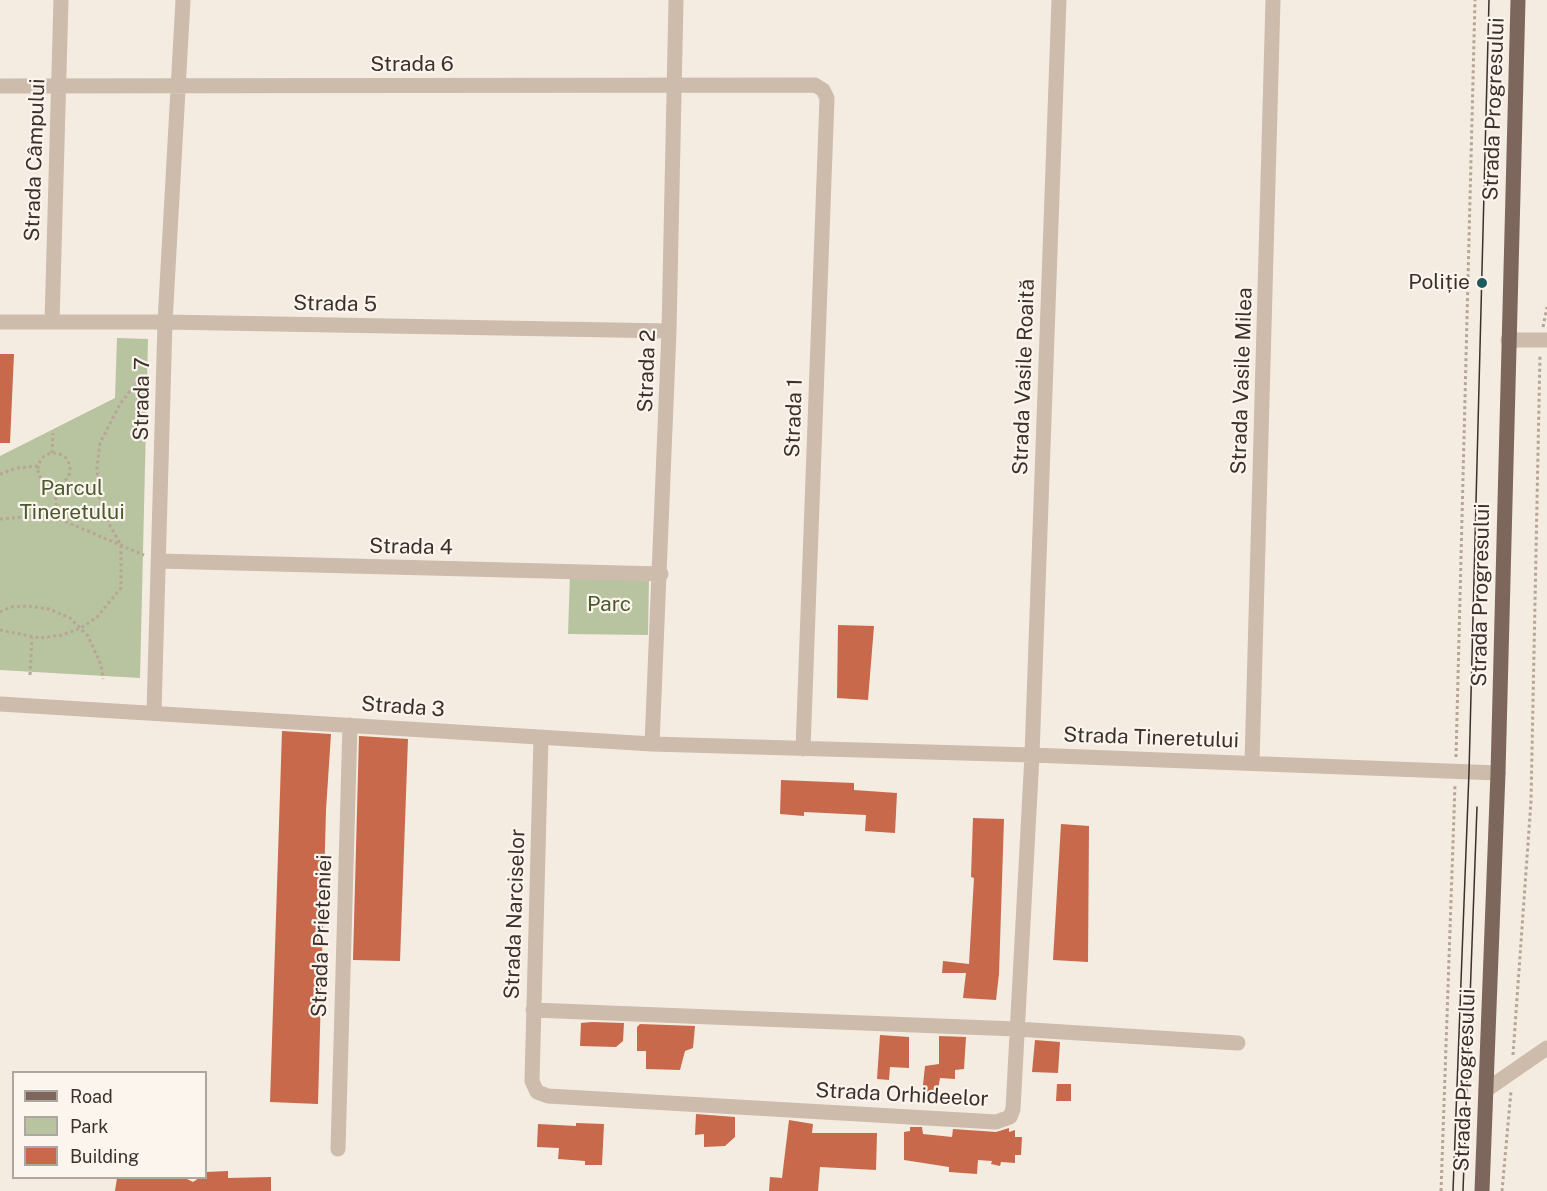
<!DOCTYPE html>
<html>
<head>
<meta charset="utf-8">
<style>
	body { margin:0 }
	#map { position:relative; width:1547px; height:1191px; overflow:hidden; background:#f4ebe1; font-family:"Public Sans",sans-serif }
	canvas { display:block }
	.legend { position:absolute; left:12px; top:1071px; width:195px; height:108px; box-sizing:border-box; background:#fbf5ee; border:2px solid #aea6a0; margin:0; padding:8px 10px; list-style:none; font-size:18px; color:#3b302b }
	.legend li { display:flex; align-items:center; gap:12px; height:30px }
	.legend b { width:30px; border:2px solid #aea6a0 }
</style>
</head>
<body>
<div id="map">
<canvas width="1547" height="1191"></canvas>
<ul class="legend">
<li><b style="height:8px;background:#7d675c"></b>Road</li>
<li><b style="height:16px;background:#b8c4a0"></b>Park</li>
<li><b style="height:16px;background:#c8694b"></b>Building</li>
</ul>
</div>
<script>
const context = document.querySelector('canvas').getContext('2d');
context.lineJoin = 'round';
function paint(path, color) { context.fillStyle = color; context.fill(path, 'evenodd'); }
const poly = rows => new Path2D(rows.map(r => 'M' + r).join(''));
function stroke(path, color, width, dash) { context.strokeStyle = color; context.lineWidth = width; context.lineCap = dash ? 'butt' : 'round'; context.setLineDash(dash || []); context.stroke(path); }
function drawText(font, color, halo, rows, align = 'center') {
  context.font = font + ' "Public Sans",sans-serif'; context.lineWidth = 4.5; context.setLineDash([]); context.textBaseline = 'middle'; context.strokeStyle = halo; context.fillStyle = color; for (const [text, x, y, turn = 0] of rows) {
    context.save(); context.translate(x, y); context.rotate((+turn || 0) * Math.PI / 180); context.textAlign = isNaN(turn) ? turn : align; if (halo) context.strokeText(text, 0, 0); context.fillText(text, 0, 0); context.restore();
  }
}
paint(poly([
	[117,338,148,339,140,678,0,670,0,456,115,398],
	[570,574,649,576,648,635,568,634]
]), '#b8c4a0');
paint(poly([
	[0,354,14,354,10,443,0,443],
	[838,625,874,626,868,700,837,698],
	[282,731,331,734,326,810,318,1104,270,1102],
	[359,736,408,739,400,961,353,960],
	[781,780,854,783,854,790,897,793,895,833,865,831,866,815,804,812,804,816,780,814],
	[973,818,1004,819,999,974,996,1000,963,998,966,973,942,973,943,961,969,964,974,878,971,877],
	[1061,824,1089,826,1088,962,1053,960],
	[592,1022,624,1023,623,1041,616,1047,580,1046,581,1023],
	[640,1024,695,1026,693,1048,685,1051,680,1070,646,1069,646,1051,637,1051,637,1027],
	[880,1035,909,1037,909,1068,890,1067,889,1080,877,1079],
	[939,1036,966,1037,964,1069,955,1070,955,1079,940,1078,937,1095,922,1094,925,1066,939,1064],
	[1035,1040,1060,1042,1058,1073,1032,1072],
	[1057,1084,1071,1084,1071,1101,1056,1101],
	[696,1114,735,1117,735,1137,725,1146,704,1147,704,1134,695,1135],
	[789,1120,813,1124,812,1133,877,1133,876,1170,820,1167,818,1191,769,1191,770,1177,782,1178],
	[576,1123,604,1124,602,1165,585,1165,585,1161,558,1159,559,1148,537,1147,538,1124,576,1126],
	[910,1127,922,1127,923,1134,952,1137,953,1129,996,1132,1009,1128,1009,1132,1015,1130,1015,1137,1022,1137,1021,1155,1015,1155,1015,1163,1001,1162,1000,1166,991,1164,992,1161,978,1160,977,1174,949,1172,949,1167,904,1160,904,1132,910,1131],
	[228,1171,228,1178,271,1177,271,1191,115,1191,117,1178,185,1178,193,1182,199,1178,206,1178,206,1172]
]), '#c8694b');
stroke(poly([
	[1543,327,1547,307],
	[52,453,53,433],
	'38 469a16 16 0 1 1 32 0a16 16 0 1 1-32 0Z',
	[0,474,17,468,38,466],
	[55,485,57,518],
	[0,519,36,516,57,518,144,555],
	[0,612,11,607,27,606,49,609,70,618,88,636,101,665,103,679],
	[0,630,40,638,62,635,81,628,97,617,121,588,121,545,104,515,98,491,97,467,100,443,120,404,137,382,149,375],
	[30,675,32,638],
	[1456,757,1475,0],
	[1513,1055,1531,801,1540,354],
	[1441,1191,1455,785],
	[1502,1191,1511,1091]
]), '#b9a596', 3, [3, 3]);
stroke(poly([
	[0,86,815,85,823,90,827,98,803,749],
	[0,322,165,322,669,331],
	[52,322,61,0],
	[1508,340,1547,340],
	[159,561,661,574],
	[0,704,652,744,1032,755,1498,773],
	[154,712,165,322,183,0],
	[541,737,532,1081,537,1092,548,1096,996,1122,1010,1117,1013,1109,1032,755,1059,0],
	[652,744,669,331,676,0],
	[1252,763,1273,0],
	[533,1010,1016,1029,1238,1043],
	[1486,1090,1547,1048],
	[338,1149,350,725]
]), '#cdbbac', 15);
stroke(poly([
	[1482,1191,1498,773,1518,0]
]), '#7d675c', 15);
stroke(poly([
	[1453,1191,1469,772,1489,0],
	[1463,1191,1477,807]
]), '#3b302b', 1.5);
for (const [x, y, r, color] of [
	[1482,283,6,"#1f5a5e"]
]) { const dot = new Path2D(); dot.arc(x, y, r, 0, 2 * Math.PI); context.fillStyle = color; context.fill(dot); stroke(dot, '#fbf5ee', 2); }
drawText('21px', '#3b302b', '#fbf5ee', [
	["Strada 6",412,65],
	["Strada Progresului",1494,109,-88],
	["Strada Câmpului",35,160,-88],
	["Strada 5",335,304,1],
	["Strada 2",647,371,-88],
	["Strada Vasile Roaită",1024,377,-88],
	["Strada Vasile Milea",1242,381,-88],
	["Strada 7",142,399,-89],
	["Strada 1",794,418,-88],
	["Strada 4",411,547,1],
	["Strada Progresului",1481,595,-89],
	["Strada 3",403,707,4],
	["Strada Tineretului",1151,738,2],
	["Strada Narciselor",515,914,-88],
	["Strada Prieteniei",322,936,-88],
	["Strada Progresului",1465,1080,-88],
	["Strada Orhideelor",902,1095,3]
]);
drawText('21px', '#3b302b', '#fbf5ee', [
	["Poliție",1470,283]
], 'right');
drawText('21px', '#4a5a2e', '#fbf5ee', [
	["Parcul",72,489],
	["Tineretului",72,513],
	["Parc",609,605]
]);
</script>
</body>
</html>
